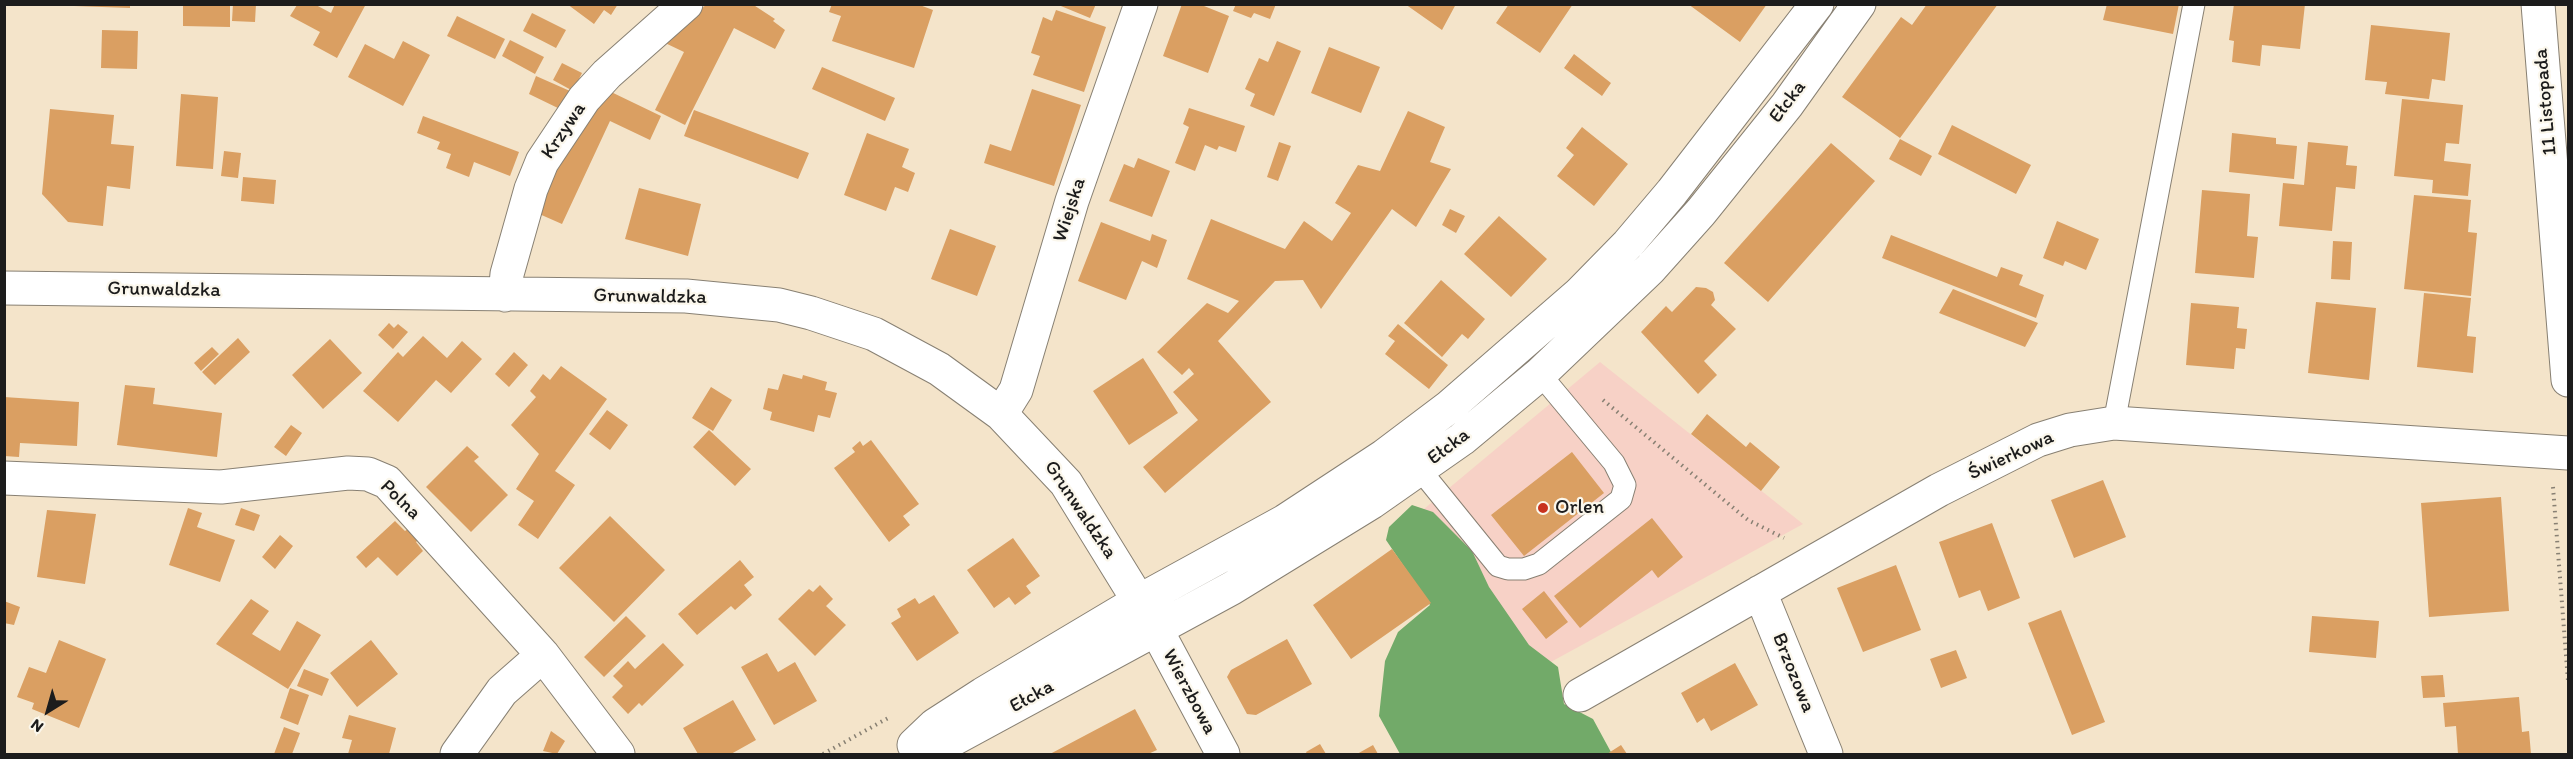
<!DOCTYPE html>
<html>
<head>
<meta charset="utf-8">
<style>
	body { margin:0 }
	#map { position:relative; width:2573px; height:759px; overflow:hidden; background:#f4e4ca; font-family:Itim,sans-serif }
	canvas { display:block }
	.frame { position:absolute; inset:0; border:6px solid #1c1c1c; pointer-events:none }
	.north { position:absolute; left:18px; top:681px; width:60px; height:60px; -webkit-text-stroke:4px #fbf7ec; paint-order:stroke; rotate:217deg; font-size:16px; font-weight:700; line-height:24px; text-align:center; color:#1c1c1c }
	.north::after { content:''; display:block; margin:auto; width:21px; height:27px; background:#1c1c1c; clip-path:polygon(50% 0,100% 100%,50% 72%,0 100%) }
</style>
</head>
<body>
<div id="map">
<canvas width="2573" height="759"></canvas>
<div class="frame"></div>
<div class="north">N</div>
</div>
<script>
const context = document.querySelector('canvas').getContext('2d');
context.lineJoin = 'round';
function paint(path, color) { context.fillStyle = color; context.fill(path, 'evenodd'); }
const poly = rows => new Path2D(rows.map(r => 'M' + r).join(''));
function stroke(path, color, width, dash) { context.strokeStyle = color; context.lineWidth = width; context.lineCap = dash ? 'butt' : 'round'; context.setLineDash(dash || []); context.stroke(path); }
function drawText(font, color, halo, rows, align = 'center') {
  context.font = font + ' Itim,sans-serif'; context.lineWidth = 4.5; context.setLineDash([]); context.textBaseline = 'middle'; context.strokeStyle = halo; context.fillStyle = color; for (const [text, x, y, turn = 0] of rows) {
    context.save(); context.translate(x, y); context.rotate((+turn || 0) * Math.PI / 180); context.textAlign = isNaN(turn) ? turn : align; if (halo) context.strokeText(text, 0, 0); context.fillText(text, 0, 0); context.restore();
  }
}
paint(poly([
	[1600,362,1803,524,1538,669,1412,519]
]), '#f7d1c6');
paint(poly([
	[1412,505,1433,512,1472,551,1489,587,1529,645,1558,667,1564,704,1593,719,1612,754,1400,754,1379,716,1385,661,1398,632,1430,605,1386,540,1389,527]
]), '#72aa69');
paint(poly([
	[74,4,130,4,130,8,74,6],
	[183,4,230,4,230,27,183,26],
	[233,4,256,4,255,22,232,21],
	[335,4,366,4,337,58,313,45,320,32,290,16,297,5,316,5,331,13],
	[567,4,618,4,611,15,604,10,594,24],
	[707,4,752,4,775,19,773,21,785,30,775,49,734,28,685,125,655,110,684,52,663,42],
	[832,4,917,4,933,10,914,68,832,41,841,16,829,12],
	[1056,4,1096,4,1090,18],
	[1182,4,1199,4,1229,16,1208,73,1163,56],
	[1236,4,1276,4,1270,19,1254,13,1251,18,1233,11],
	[1405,4,1456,4,1442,30],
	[1509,4,1573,4,1540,53,1496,23],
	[1688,4,1767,4,1740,42],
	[1927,4,1998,4,1900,138,1842,97,1901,17,1912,25],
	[2107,4,2179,4,2173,34,2103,20],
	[2234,4,2305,4,2300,49,2262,45,2260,66,2232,62,2234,41,2229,40],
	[1056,10,1106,27,1084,92,1033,75,1040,56,1031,53,1043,17,1052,21],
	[532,13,566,30,556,48,523,31],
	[457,16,505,39,495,59,447,36],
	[2371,25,2450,33,2445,81,2432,79,2429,99,2385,94,2387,82,2365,80],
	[102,30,138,31,137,69,101,68],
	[510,40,544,57,535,74,502,56],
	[403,41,430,55,403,106,348,77,365,44,394,59],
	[1277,41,1301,51,1274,116,1250,106,1255,94,1245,89,1259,58,1268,62],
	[1329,47,1380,67,1361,113,1311,93],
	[1574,54,1611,83,1602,96,1564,68],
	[562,63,582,73,573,91,553,80],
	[822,67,895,98,885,121,812,89],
	[536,76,570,91,562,110,529,94],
	[1032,89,1081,105,1054,186,984,163,990,144,1011,151],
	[607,90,661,116,650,140,610,121,562,224,537,213,575,129],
	[181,94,218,97,213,169,176,166],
	[2402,99,2463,105,2459,144,2446,143,2444,161,2471,164,2468,196,2432,193,2433,180,2394,176],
	[1189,108,1245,126,1236,152,1219,146,1217,150,1205,145,1195,171,1175,163,1189,127,1183,124],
	[50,109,114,115,111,144,134,146,130,189,107,186,103,226,68,222,42,194],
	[694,110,809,153,798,179,684,136],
	[1408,111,1445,127,1430,162,1451,169,1416,227,1392,209,1321,309,1303,280,1275,281,1218,341,1271,402,1165,493,1143,467,1198,420,1173,392,1194,374,1189,368,1182,375,1157,352,1207,303,1228,313,1239,301,1187,279,1211,219,1285,249,1304,221,1332,241,1351,213,1335,203,1358,165,1380,171],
	[423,116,519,152,510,176,474,162,469,177,446,168,451,154,437,149,440,142,417,133],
	[1952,125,2031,165,2016,194,1938,154],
	[1582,127,1628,164,1594,206,1557,176,1574,155,1566,148],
	[867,133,909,149,902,167,915,173,908,192,895,187,886,211,844,195],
	[2232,133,2276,138,2276,144,2297,146,2294,179,2229,172],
	[1900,139,1932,156,1921,176,1889,159],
	[1279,142,1291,146,1278,181,1267,177],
	[2308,142,2348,146,2346,165,2357,166,2355,189,2336,187,2332,231,2279,226,2283,183,2304,185],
	[1831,143,1875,181,1768,302,1724,263],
	[224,151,241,153,238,178,221,176],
	[1138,158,1170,171,1152,217,1109,201,1124,164,1134,168],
	[243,177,276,180,274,204,241,201],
	[639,188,701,204,688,256,625,239],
	[2202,190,2250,194,2247,236,2258,237,2254,278,2195,273],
	[2414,195,2471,200,2468,232,2477,233,2471,296,2404,289],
	[1450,209,1465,216,1456,233,1442,225],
	[1499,216,1547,259,1511,297,1464,254],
	[2057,221,2099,239,2086,270,2065,261,2063,266,2043,258],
	[1101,222,1150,241,1152,234,1167,240,1157,268,1142,261,1126,300,1078,281],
	[950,229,996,246,977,296,931,279],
	[1891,235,1997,277,2001,267,2023,275,2019,285,2044,295,2036,318,1882,258],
	[2333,241,2352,242,2350,280,2331,279],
	[1441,280,1485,319,1468,339,1462,334,1442,357,1404,323],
	[1696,287,1706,288,1713,292,1715,300,1711,305,1736,329,1704,361,1717,375,1698,394,1641,332,1666,306,1672,312],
	[1953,289,2038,323,2025,347,1939,313],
	[2424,293,2471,298,2467,336,2476,337,2473,373,2417,367],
	[2316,302,2376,308,2369,380,2308,373],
	[2191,303,2239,307,2237,328,2247,329,2245,349,2236,348,2234,369,2186,365],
	[389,323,394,328,398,324,408,332,393,349,378,335],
	[1398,324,1448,365,1429,389,1385,354,1395,341,1388,336],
	[423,336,447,358,462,341,482,359,451,393,436,380,398,422,363,391,398,352,403,357],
	[238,338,250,352,215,385,202,372],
	[330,339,362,373,323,409,292,375],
	[212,347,219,354,201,371,194,363],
	[514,352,528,365,509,387,495,374],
	[1143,358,1178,413,1129,445,1093,391],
	[561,366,607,399,555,471,575,485,538,539,518,525,534,501,516,489,539,454,511,425,536,397,530,391,543,374,550,380],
	[783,374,802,379,803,375,827,382,825,390,837,393,830,418,818,415,814,432,770,420,772,412,763,409,768,388,778,390],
	[125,385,155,388,153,404,222,413,217,457,117,445],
	[711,387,732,400,713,431,692,418],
	[4,397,79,402,77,446,20,443,19,457,4,456],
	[607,410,628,425,610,450,589,434],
	[1707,414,1746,447,1750,442,1780,467,1761,491,1691,434],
	[291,425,302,433,286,456,274,447],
	[709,430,751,469,735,486,693,447],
	[871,440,919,504,903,516,910,525,889,542,834,468,855,452,852,448,860,441,863,446],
	[467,446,479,457,474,461,508,495,471,532,426,487],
	[1572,452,1604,493,1524,556,1491,515],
	[2103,480,2126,537,2074,558,2051,500],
	[2501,497,2509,611,2429,617,2421,503],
	[188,508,202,513,197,527,235,540,220,582,169,565],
	[241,508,260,515,254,531,235,525],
	[47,510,96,514,85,584,37,577],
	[610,516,665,570,614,622,559,568],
	[1652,518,1683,557,1658,578,1652,570,1580,628,1554,596],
	[395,521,405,531,412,526,422,536,416,542,423,551,397,576,378,557,366,568,356,557],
	[1992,523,2020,598,1988,611,1980,590,1959,598,1939,542],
	[280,535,293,546,275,569,262,557],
	[1013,538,1040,576,1026,586,1031,593,1015,605,1009,597,994,608,967,570],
	[1392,549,1431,603,1351,659,1313,605],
	[740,560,754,577,744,585,752,595,735,610,731,606,697,635,678,614],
	[1896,565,1921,630,1863,652,1837,588],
	[820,585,833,599,826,606,846,625,815,656,778,619,809,589,813,592],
	[1544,591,1568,622,1546,639,1522,609],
	[934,595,959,633,917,661,891,623,901,617,897,609,915,598,919,604],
	[251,599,269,611,252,634,280,651,297,621,321,635,288,689,216,644],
	[4,601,20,607,14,625,4,623],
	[2061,610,2105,722,2072,735,2028,623],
	[626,616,646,636,604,677,584,657],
	[2312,616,2379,621,2376,658,2309,652],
	[1287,639,1312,684,1256,715,1247,714,1227,677,1231,670],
	[59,640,106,659,79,728,32,709,34,703,17,697,29,667,46,673],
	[371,640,398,674,357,707,330,673],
	[663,643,684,665,642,706,639,703,628,714,612,697,623,686,613,676,628,661,635,669],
	[1956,650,1967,678,1941,688,1930,659],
	[767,653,778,672,795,662,817,701,774,725,741,667],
	[1735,663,1758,705,1711,731,1704,718,1697,723,1681,693],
	[304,669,329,679,322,696,297,686],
	[2443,675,2445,697,2423,698,2421,676],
	[290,688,309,695,298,725,280,718],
	[2519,697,2522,732,2529,731,2531,754,2458,754,2456,726,2445,727,2443,703],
	[733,700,756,740,731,754,698,754,683,728],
	[1135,709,1157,750,1148,754,1050,754],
	[349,715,396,728,389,754,348,754,352,740,342,738],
	[284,727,300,733,292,754,274,754],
	[551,731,565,741,557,754,543,751],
	[1320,744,1326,754,1307,754,1306,752],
	[1373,745,1378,754,1357,754],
	[1621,745,1627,754,1607,754]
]), '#da9f62');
const service = poly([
	[2114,423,2194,4],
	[1413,461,1498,566,1508,569,1524,569,1539,564,1621,499,1625,485,1614,463,1540,374]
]);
const minor = poly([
	[2538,4,2568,380],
	[4,288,686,296,779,305,811,313,874,334,939,369,1001,414,1066,483,1156,629,1223,754],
	[505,295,507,274,531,189,542,162,584,99,607,74,686,4],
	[1001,414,1016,390,1072,201,1141,4],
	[4,478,221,487,348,473,368,474,387,482,543,655,618,754],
	[1760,592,1826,754],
	[1580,695,1939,490,2038,440,2070,430,2114,423,2568,453],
	[457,754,502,691,543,655]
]);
const primary = poly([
	[914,745,935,725,983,694,1139,601,1285,521,1384,456,1449,407,1579,294,1628,244,1672,192,1817,4],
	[926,754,1232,588,1372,502,1462,439,1540,374,1650,269,1701,212,1787,105,1859,4]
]);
stroke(service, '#888073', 23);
stroke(minor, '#888073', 35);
stroke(primary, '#888073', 35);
stroke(poly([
	[1603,400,1748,520,1784,538],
	[2553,487,2568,681],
	[823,754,890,717]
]), '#888073', 4, [1.5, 4.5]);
stroke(service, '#fff', 21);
stroke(minor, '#fff', 33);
stroke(primary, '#fff', 33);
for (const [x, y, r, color] of [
	[1543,508,6,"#c8321e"]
]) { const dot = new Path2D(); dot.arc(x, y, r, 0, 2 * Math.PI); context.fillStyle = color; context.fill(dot); stroke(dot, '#fbf7ec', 2); }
drawText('20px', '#1c1c1c', '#fbf7ec', [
	["Ełcka",1788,102,-53],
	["11 Listopada",2546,102,-95],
	["Krzywa",564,131,-56],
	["Wiejska",1070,210,-72],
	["Grunwaldzka",164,290,1],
	["Grunwaldzka",650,297,1],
	["Ełcka",1449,447,-37],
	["Świerkowa",2011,456,-25],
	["Polna",400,500,44],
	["Grunwaldzka",1080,510,56],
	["Brzozowa",1793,673,68],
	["Wierzbowa",1189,692,62],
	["Ełcka",1032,697,-29]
]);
drawText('20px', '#1c1c1c', '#fbf7ec', [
	["Orlen",1555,508]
], 'left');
</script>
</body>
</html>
